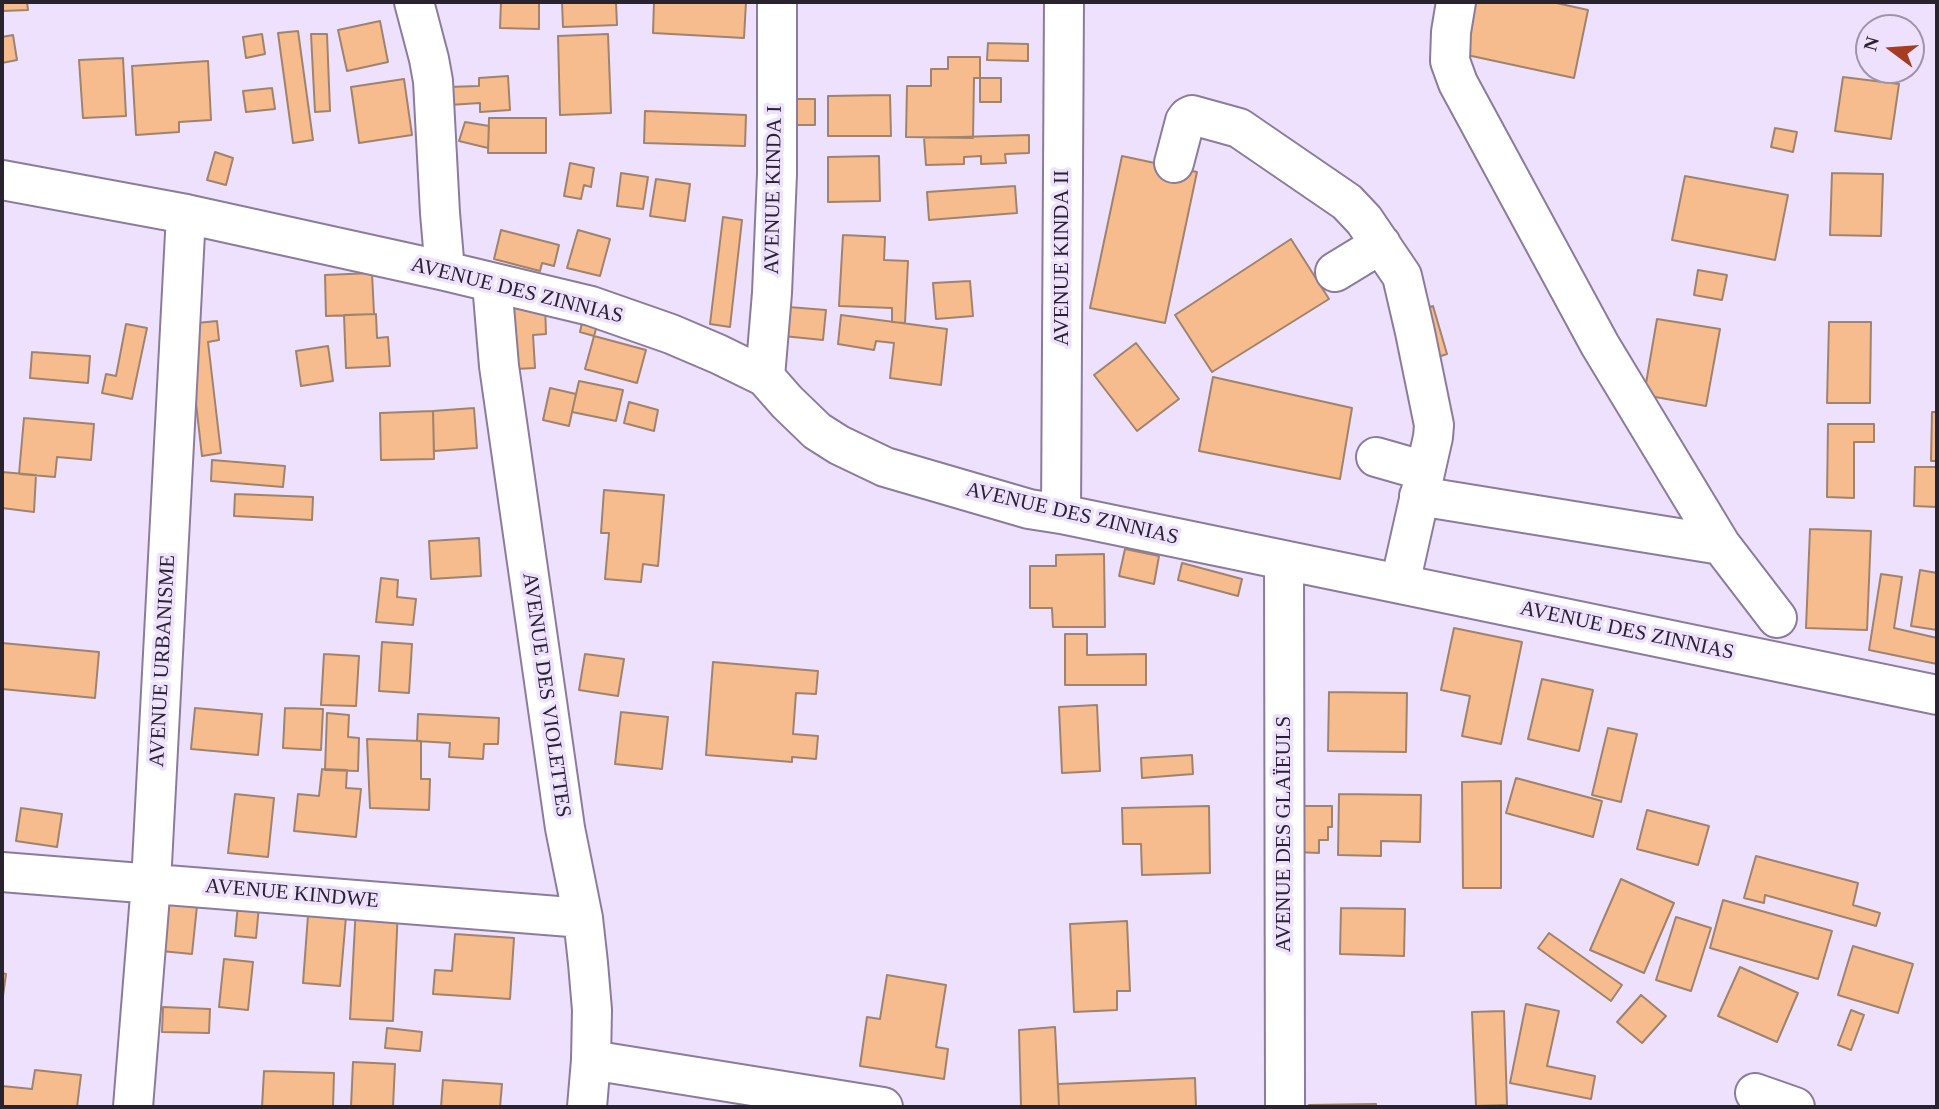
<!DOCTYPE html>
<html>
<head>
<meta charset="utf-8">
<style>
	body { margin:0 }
	#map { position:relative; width:1939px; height:1109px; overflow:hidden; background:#eee1fd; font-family:"Times New Roman",serif }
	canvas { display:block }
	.frame { position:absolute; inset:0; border:4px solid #292330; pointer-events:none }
	.north { position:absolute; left:1855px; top:14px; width:70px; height:70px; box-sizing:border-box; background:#eee1fd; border:2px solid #9f95ab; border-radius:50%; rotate:286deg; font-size:19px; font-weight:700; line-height:28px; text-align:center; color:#292330 }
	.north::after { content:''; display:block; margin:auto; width:24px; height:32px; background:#a53d22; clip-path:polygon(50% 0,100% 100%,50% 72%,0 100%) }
</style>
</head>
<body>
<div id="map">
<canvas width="1939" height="1109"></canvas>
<div class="frame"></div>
<div class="north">N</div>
</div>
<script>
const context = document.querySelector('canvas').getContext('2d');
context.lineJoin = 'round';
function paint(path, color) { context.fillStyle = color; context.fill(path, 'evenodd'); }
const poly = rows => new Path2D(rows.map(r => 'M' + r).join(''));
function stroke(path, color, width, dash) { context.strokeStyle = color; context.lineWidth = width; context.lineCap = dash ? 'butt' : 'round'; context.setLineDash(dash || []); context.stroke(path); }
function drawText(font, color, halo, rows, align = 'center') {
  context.font = font + ' "Times New Roman",serif'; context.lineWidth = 7; context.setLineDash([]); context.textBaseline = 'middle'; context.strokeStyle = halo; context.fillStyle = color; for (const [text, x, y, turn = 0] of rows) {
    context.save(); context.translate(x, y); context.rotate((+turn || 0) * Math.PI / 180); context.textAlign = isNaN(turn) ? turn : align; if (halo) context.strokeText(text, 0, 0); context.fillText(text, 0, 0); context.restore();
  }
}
const building = poly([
	[2,2,27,2,28,10,2,11,2,2],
	[501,2,539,2,539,29,500,28,501,2],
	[562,2,616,2,617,25,563,27,562,2],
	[654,2,746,2,744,38,653,33,654,2],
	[1464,2,1552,2,1588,10,1574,78,1453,52,1464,2],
	[380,21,388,62,347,71,338,30,380,21],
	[298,31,313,140,293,143,278,33,298,31],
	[262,34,265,54,246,58,243,37,262,34],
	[311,34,327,34,330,111,315,112,311,34],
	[608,34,611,113,560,115,558,36,608,34],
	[13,35,17,60,2,63,2,37,13,35],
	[988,43,1028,44,1028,61,987,60,988,43],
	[948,57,980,57,980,78,974,78,973,138,906,137,907,86,931,86,931,69,948,69,948,57],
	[123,58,126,116,83,118,79,60,123,58],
	[208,61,211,120,179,122,179,132,136,135,132,66,208,61],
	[508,76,510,110,480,112,480,103,449,105,447,87,479,86,479,78,508,76],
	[1843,77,1899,84,1891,139,1835,131,1843,77],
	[980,78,1001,78,1001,102,980,102,980,78],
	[404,79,412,135,359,143,351,87,404,79],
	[272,88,275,109,246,112,243,91,272,88],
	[890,95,891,136,828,136,828,96,890,95],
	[780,99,815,99,815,125,781,125,780,99],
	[645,111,746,115,745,146,644,143,645,111],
	[489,118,546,118,546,153,488,153,489,118],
	[465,122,489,126,488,148,459,141,465,122],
	[1775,128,1797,132,1793,152,1771,147,1775,128],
	[1029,135,1029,153,1005,154,1006,163,981,164,981,156,964,157,964,164,926,165,924,138,1029,135],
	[215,152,233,158,226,185,207,180,215,152],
	[879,156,880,201,828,202,828,157,879,156],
	[1122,156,1197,172,1165,323,1090,308,1122,156],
	[570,163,594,168,591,187,584,185,581,199,564,196,570,163],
	[621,173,648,177,643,209,617,206,621,173],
	[1832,173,1883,174,1881,236,1830,235,1832,173],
	[1685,176,1788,195,1775,260,1672,240,1685,176],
	[656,179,690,184,685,221,650,216,656,179],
	[1015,186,1017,213,929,220,927,192,1015,186],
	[723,217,742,220,730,327,710,324,723,217],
	[501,230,559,245,554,266,542,263,540,271,494,259,501,230],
	[578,230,610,239,600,276,567,268,578,230],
	[843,235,885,237,884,260,908,261,905,323,892,322,892,308,839,306,843,235],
	[1291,239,1329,299,1212,372,1175,315,1291,239],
	[1698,270,1727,275,1722,300,1694,295,1698,270],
	[372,273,374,314,326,316,325,275,372,273],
	[970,281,973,316,936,319,933,283,970,281],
	[545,304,546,334,533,335,535,368,515,369,512,306,545,304],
	[776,306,826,310,823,340,773,335,776,306],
	[1433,306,1447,354,1429,360,1415,311,1433,306],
	[376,314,377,338,388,337,390,366,346,368,344,315,376,314],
	[841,315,947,329,941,385,890,378,894,343,876,341,874,350,838,344,841,315],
	[583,318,598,322,594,336,580,332,583,318],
	[1657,319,1720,329,1706,406,1644,395,1657,319],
	[217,321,219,340,208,342,221,453,202,456,187,324,217,321],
	[1829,322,1871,322,1870,403,1827,403,1829,322],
	[126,324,147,328,132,399,102,393,106,374,116,376,126,324],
	[594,336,646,350,637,383,585,369,594,336],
	[1136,343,1179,399,1137,431,1094,375,1136,343],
	[328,346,333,381,301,386,296,351,328,346],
	[32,352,90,356,88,383,30,378,32,352],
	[1213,377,1352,408,1340,479,1199,451,1213,377],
	[579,381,623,390,616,421,572,412,579,381],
	[550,388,576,394,569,426,543,420,550,388],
	[629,402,658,410,654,431,624,423,629,402],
	[474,408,477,448,434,451,433,411,474,408],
	[433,411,434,459,381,460,380,413,433,411],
	[1932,412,1937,412,1937,461,1931,461,1932,412],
	[24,418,94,424,91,460,57,457,55,477,19,474,24,418],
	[1828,424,1874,424,1874,442,1854,442,1854,498,1827,497,1828,424],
	[212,460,285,466,283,487,211,481,212,460],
	[1915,467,1937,467,1937,507,1914,506,1915,467],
	[2,472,36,475,34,512,2,508,2,472],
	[604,490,664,495,658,566,643,564,641,582,605,579,609,533,601,533,604,490],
	[235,494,313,497,312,520,234,516,235,494],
	[1810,529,1871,531,1867,630,1806,628,1810,529],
	[479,538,481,576,431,579,429,541,479,538],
	[1125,549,1159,556,1154,584,1119,576,1125,549],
	[1104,554,1105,627,1053,627,1052,608,1030,608,1030,566,1056,566,1056,555,1104,554],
	[1182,563,1242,579,1238,596,1178,580,1182,563],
	[1920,570,1937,573,1937,630,1911,626,1920,570],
	[1881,574,1902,577,1894,628,1937,638,1937,664,1869,650,1881,574],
	[381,578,398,580,397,597,416,599,413,625,376,622,381,578],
	[1454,628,1522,642,1501,744,1462,736,1470,696,1441,690,1454,628],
	[1065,634,1087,634,1087,655,1146,654,1146,685,1065,685,1065,634],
	[382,642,412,644,409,693,379,691,382,642],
	[2,643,99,652,95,698,2,689,2,643],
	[324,654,359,656,356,706,321,705,324,654],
	[585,654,624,659,618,696,579,690,585,654],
	[713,662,818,671,816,694,796,693,793,734,818,736,816,759,792,757,792,762,706,755,713,662],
	[1542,679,1593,690,1579,751,1528,739,1542,679],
	[1329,692,1407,693,1406,752,1328,751,1329,692],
	[1097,705,1100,771,1062,773,1059,707,1097,705],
	[195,708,262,714,258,755,191,749,195,708],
	[285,708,323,709,321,750,283,748,285,708],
	[621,712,668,717,662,769,615,764,621,712],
	[327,713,349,715,348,737,359,738,358,771,325,770,327,713],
	[418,714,499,718,498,744,484,744,483,759,449,757,450,743,417,741,418,714],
	[1608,728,1637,734,1621,802,1592,795,1608,728],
	[367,739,421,741,421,779,430,779,429,810,370,808,367,739],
	[1192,755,1193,774,1142,778,1141,758,1192,755],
	[322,769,347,770,346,788,361,789,356,837,294,831,298,794,319,796,322,769],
	[1516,778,1602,801,1593,837,1506,813,1516,778],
	[1501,781,1501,888,1463,888,1462,782,1501,781],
	[235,794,274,798,268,857,228,853,235,794],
	[1339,794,1421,795,1420,842,1381,841,1381,856,1338,855,1339,794],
	[1209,806,1210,873,1142,875,1141,844,1123,844,1122,808,1209,806],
	[1297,806,1332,806,1332,827,1328,827,1328,840,1319,840,1319,853,1296,852,1297,806],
	[21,808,62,814,57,847,16,841,21,808],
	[1647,810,1709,826,1698,865,1637,849,1647,810],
	[1756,856,1858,883,1853,905,1880,913,1876,926,1765,895,1764,903,1744,898,1756,856],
	[1621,879,1674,903,1644,973,1590,950,1621,879],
	[168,892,198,896,192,954,161,951,168,892],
	[1723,900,1832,931,1818,979,1710,948,1723,900],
	[309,902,347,905,340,986,303,983,309,902],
	[238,904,259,906,256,938,235,936,238,904],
	[356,906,398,908,393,1021,350,1019,356,906],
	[1341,908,1405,909,1404,956,1340,954,1341,908],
	[1676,917,1711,928,1691,991,1656,980,1676,917],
	[1127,921,1130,991,1117,991,1117,1010,1074,1012,1070,924,1127,921],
	[1549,933,1622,985,1611,1001,1538,948,1549,933],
	[455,934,514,938,510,999,433,994,435,970,452,971,455,934],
	[1853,946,1913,964,1898,1013,1838,995,1853,946],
	[224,959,253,962,248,1010,219,1007,224,959],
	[1740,967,1798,993,1777,1042,1718,1016,1740,967],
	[2,973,6,974,2,1003,2,973],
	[887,975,946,985,936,1047,948,1049,944,1079,860,1066,867,1017,880,1019,887,975],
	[1641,995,1666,1016,1642,1043,1617,1022,1641,995],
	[1526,1004,1559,1011,1547,1066,1595,1076,1591,1099,1510,1083,1526,1004],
	[163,1007,210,1009,209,1033,162,1032,163,1007],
	[1851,1010,1864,1015,1851,1050,1838,1045,1851,1010],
	[1504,1011,1507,1105,1476,1106,1472,1012,1504,1011],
	[1055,1027,1059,1107,1021,1107,1019,1030,1055,1027],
	[387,1028,422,1032,420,1051,385,1048,387,1028],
	[353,1062,395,1064,393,1107,351,1107,353,1062],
	[35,1070,81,1075,77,1107,2,1107,2,1086,32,1089,35,1070],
	[264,1071,334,1073,333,1107,262,1107,264,1071],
	[1195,1078,1196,1107,1059,1107,1058,1084,1195,1078],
	[443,1080,502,1084,500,1107,441,1107,443,1080],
	[1376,1104,1376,1107,1309,1107,1309,1105,1376,1104]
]);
paint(building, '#f7bc8e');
stroke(building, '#a0836c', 2);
const minor = poly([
	[414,2,429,59,433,81,440,213,445,271],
	[1456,2,1451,32,1450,61,1458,83,1600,345,1721,545,1777,618],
	[1174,163,1185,121,1188,117,1192,115,1239,128,1347,202,1364,220,1402,276,1415,332,1434,425,1433,437,1400,584],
	[2,180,186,214,445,271,591,306,671,334,718,354,765,377,787,402,817,431,839,445,885,467,1029,509,1061,514,1937,695],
	[1335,272,1381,244],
	[492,283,499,366,565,828,583,918,588,963,592,1010,591,1060,587,1107],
	[765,377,772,293,777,174,777,2],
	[1376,457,1425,471],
	[1419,496,1721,545],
	[1061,514,1064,2],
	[1284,561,1285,1107],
	[2,872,583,918],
	[591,1060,883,1107],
	[1755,1093,1795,1107],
	[133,1107,151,883,186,214]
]);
stroke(minor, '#8b7c9b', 42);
stroke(minor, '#fff', 38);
drawText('21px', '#292330', '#eee1fd', [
	["AVENUE KINDA I",774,190,-89],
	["AVENUE KINDA II",1062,258,-90],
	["AVENUE DES ZINNIAS",517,291,14],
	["AVENUE DES ZINNIAS",1072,514,13],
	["AVENUE DES ZINNIAS",1627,631,12],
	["AVENUE URBANISME",163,661,-87],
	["AVENUE DES VIOLETTES",546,695,82],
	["AVENUE DES GLAÏEULS",1284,834,-90],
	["AVENUE KINDWE",292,894,5]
]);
</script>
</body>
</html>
